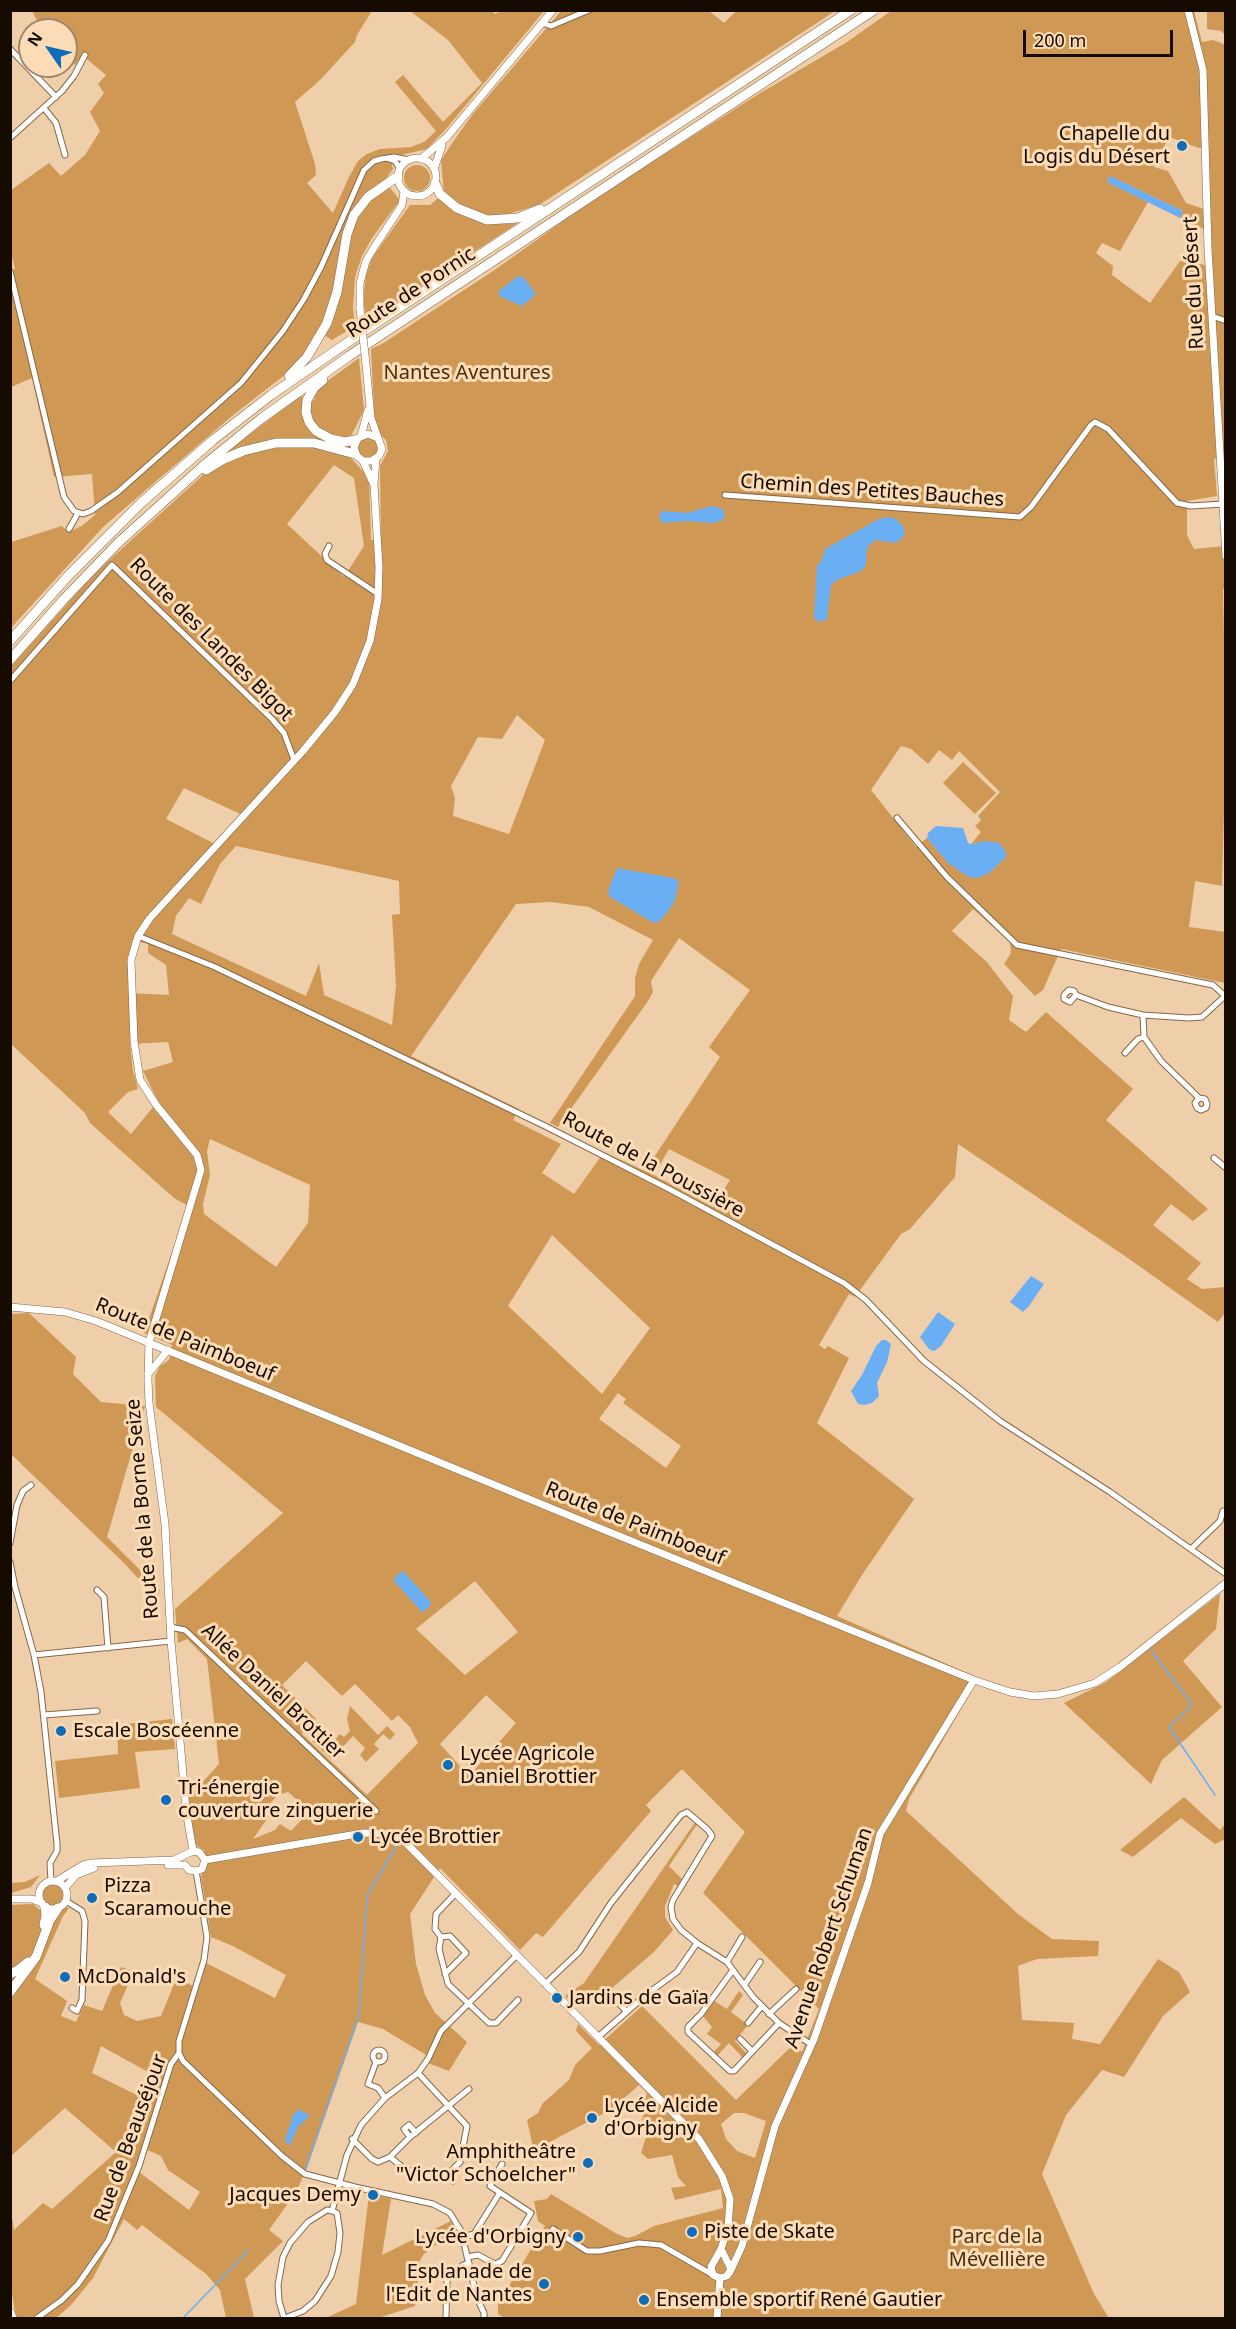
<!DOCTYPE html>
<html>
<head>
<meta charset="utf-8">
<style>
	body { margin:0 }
	#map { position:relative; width:1236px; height:2329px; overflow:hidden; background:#efcfaa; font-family:"Noto Sans",sans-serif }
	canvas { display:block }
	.frame { position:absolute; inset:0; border:12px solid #150b01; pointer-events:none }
	.north { position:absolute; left:18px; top:18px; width:60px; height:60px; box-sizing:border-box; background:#fcdcb7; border:2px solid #a0886e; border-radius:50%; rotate:304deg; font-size:16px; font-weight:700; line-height:24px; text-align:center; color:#150b01 }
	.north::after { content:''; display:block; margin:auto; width:21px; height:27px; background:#0e6cb8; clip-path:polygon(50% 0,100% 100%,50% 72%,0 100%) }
	.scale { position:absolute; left:1023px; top:30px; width:150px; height:27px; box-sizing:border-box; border:3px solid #150b01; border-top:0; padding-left:8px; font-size:18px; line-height:21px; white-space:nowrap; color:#150b01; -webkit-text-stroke:4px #fcdcb7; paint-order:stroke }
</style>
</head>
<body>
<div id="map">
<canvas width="1236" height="2329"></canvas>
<div class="frame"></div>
<div class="north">N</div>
<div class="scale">200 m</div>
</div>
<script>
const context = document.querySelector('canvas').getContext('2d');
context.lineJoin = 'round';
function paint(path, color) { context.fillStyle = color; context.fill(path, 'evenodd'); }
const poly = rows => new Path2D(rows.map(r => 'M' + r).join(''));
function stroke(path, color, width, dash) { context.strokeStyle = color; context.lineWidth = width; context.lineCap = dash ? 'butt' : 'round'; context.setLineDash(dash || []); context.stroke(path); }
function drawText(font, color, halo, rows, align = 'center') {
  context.font = font + ' "Noto Sans",sans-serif'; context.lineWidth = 6; context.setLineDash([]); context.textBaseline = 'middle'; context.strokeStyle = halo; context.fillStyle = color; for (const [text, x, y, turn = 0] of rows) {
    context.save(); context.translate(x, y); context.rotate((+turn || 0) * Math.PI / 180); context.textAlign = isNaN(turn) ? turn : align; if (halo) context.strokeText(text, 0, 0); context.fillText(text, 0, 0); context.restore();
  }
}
paint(poly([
	[492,10,495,14,501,11,544,11,446,129,427,149,401,155,392,165,393,169,387,177,390,188,400,200,372,238,362,256,355,277,353,307,355,326,332,340,319,332,310,348,291,370,232,416,103,527,11,628,11,542,62,526,68,532,82,526,95,515,92,474,54,477,32,378,11,387,10,272,15,269,11,252,11,190,49,163,61,176,85,155,100,131,90,112,104,93,98,84,106,75,82,55,75,65,66,57,66,30,42,30,32,11,372,11,357,35,355,42,320,80,295,102,315,164,316,175,307,183,333,213,349,177,358,161,367,154,380,149,411,147,424,142,436,131,395,82,403,75,443,122,482,83,448,40,410,11],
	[561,11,709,11,724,23,736,11,835,11,539,205,504,215,505,224,518,223,367,322,363,301,366,275,372,258,410,205,430,205,444,193,441,160,453,142,472,115],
	[891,11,1194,11,1202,42,1213,40,1226,45,1225,458,1214,459,1217,496,1187,501,1187,535,1194,549,1225,546,1225,589,1223,589,1226,735,1222,886,1195,881,1189,927,1225,932,1225,983,1061,949,1043,990,1035,996,1004,964,1011,953,1010,942,973,909,952,931,987,962,1013,996,1009,1020,1026,1032,1046,1012,1133,1089,1106,1120,1208,1209,1193,1221,1171,1204,1153,1225,1201,1263,1187,1279,1202,1289,1225,1287,1225,1313,1218,1322,1125,1256,958,1144,955,1177,910,1229,901,1234,855,1297,849,1294,819,1345,825,1349,828,1346,849,1358,817,1423,914,1499,862,1575,837,1616,979,1678,909,1799,906,1811,1018,1914,1052,1939,1099,1941,1098,1956,1037,1959,1018,1966,1022,2020,1074,2023,1072,2039,1100,2044,1158,1959,1179,1972,1190,1992,1163,2016,1124,2077,1102,2070,1066,2115,1042,2174,1094,2294,1109,2318,505,2318,498,2314,498,2304,545,2226,538,2221,534,2201,547,2199,551,2194,617,2234,627,2238,635,2236,654,2226,723,2208,721,2189,675,2200,671,2188,686,2186,678,2177,672,2155,648,2159,641,2153,650,2124,642,2120,646,2108,643,2107,647,2093,639,2085,612,2109,546,2144,533,2147,527,2120,538,2113,543,2103,569,2080,575,2065,592,2048,576,2031,578,2024,599,2045,642,2006,736,2100,793,2045,802,2052,819,2009,703,1893,745,1832,682,1769,646,1805,651,1811,543,1937,536,1933,520,1950,440,1868,410,1914,416,1964,425,1995,435,2013,467,2042,449,2071,428,2063,431,2058,383,2029,358,2022,307,2168,296,2192,269,2230,283,2241,245,2279,254,2318,226,2318,220,2290,206,2274,142,2225,137,2230,124,2219,93,2278,72,2304,56,2318,16,2318,11,2287,10,2204,14,2230,43,2203,52,2209,116,2152,65,2108,11,2156,11,1905,33,1904,40,1910,50,1913,58,1911,66,1907,69,1908,63,1916,35,1979,67,2001,61,2016,76,2022,84,2005,102,2011,121,1967,134,1971,120,2003,124,2015,137,2021,161,2016,176,1979,199,1988,206,1963,275,1998,286,1975,233,1946,211,1937,201,1876,207,1864,204,1850,197,1846,193,1837,190,1821,189,1797,219,1764,207,1659,187,1639,178,1643,175,1609,283,1513,156,1407,155,1376,160,1366,169,1360,172,1345,144,1333,188,1206,174,1198,90,1123,85,1113,11,1044,11,666,94,574,237,444,300,396,314,401,315,394,322,385,359,358,364,410,351,436,351,458,369,478,371,540,381,540,380,466,388,451,386,440,375,430,371,349,382,344,496,269,591,201,757,95,847,42],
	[1169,137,1199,148,1208,147,1212,266,1180,261,1150,303,1112,275,1113,266,1096,253,1102,243,1120,251,1148,202,1107,182,1110,176,1183,211,1180,218,1204,229,1204,209,1186,203,1168,171,1154,167],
	[334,465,354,478,364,546,344,577,287,524],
	[517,715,545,740,509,834,453,816,455,798,451,786,478,737,502,739],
	[901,746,911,749,928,764,939,750,952,760,959,751,1000,792,978,816,981,820,975,826,981,832,971,844,986,841,1006,857,988,874,948,863,927,838,916,847,871,790],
	[184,788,247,817,219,846,166,819],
	[236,846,399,881,400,914,392,915,396,986,392,1025,324,995,319,963,306,996,172,934,176,916,189,898,201,904,220,864],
	[551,902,589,907,653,940,639,964,635,978,635,996,550,1123,558,1127,648,1001,653,992,651,981,679,938,750,990,709,1047,720,1057,645,1171,604,1152,574,1194,542,1173,561,1144,513,1120,519,1109,411,1056,516,904],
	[132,940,148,944,148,953,166,965,169,995,128,993],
	[168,1042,173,1062,143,1071,158,1101,131,1134,108,1112,128,1092,138,1089,133,1071,130,1044],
	[210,1139,310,1185,308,1223,276,1267,204,1214,203,1204,210,1175,207,1151],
	[669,1149,730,1180,713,1207,654,1175],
	[552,1235,650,1328,602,1394,508,1306],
	[618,1393,626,1399,623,1403,681,1446,666,1468,599,1419],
	[475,1581,518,1632,465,1675,416,1629],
	[306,1661,342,1696,355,1684,392,1721,398,1715,410,1727,418,1743,367,1795,302,1734,316,1719,282,1685],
	[486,1695,516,1723,469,1776,440,1744],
	[288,1792,310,1811,291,1831,280,1824,275,1830,253,1839,269,1816,263,1811,278,1795],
	[101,2046,150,2073,141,2097,92,2073],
	[734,2113,744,2113,766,2121,755,2158,737,2151,726,2139,721,2124],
	[143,2148,161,2156,168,2170,200,2192,189,2210,135,2169],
	[1207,11,1225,11,1225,35,1221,31,1207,29],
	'404 178a13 13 0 1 1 26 0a13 13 0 1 1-26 0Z',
	'358 448a10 10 0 1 1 20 0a10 10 0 1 1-20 0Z',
	[963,762,996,793,975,814,943,783],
	[29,1313,76,1357,73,1374,101,1402,145,1406,107,1537,160,1590,156,1598,125,1564,11,1454,11,1314],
	[1220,1594,1216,1629,1183,1661,1222,1707,1162,1760,1151,1784,1064,1703,1106,1682],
	[350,1706,378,1735,387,1726,395,1734,390,1740,383,1734,374,1744,379,1749,366,1762,360,1755,365,1748,353,1736,331,1759,312,1741,315,1737,327,1749,340,1734,344,1737,350,1731,347,1719],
	[172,1719,175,1749,135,1752,140,1788,59,1798,55,1761,118,1754,117,1725],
	[1184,1797,1220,1830,1225,1824,1225,1839,1215,1844,1181,1818,1133,1857,1120,1850],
	[696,1821,698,1823,669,1866,682,1879,678,1886,674,1884,665,1906,665,1917,673,1930,654,1952,599,1999,586,1990,574,2005,565,1996,584,1983],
	[40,1875,31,1887,11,1893,11,1883,25,1882],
	'42 1894a11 11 0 1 1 22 0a11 11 0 1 1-22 0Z',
	[739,1991,743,1995,731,2012,748,2025,735,2041,747,2054,743,2058,729,2043,717,2056,713,2053,721,2044,707,2034,712,2027,702,2015,713,2000,727,2009],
	[369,2194,391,2199,382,2255,451,2221,454,2231,424,2254,420,2260,415,2306,378,2318,326,2318,356,2304]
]), '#cf9855');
paint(poly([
	[1110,176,1183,211,1180,218,1107,182],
	[518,276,524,278,535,293,534,296,522,306,501,297,498,292],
	[712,506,724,510,724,519,714,523,685,521,663,523,659,518,661,511,688,513],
	[887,517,895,518,902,525,905,533,902,538,896,543,876,540,870,544,867,549,866,565,861,571,837,580,831,585,827,617,825,621,817,621,814,618,817,565,821,562,825,549,877,520],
	[936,826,963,828,968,843,971,844,986,841,999,843,1006,852,1006,857,988,874,977,878,969,877,948,863,927,838,928,833],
	[617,868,673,878,679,882,674,903,662,919,657,923,652,922,610,897,608,891],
	[1031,1276,1044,1284,1029,1306,1023,1312,1010,1302],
	[938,1312,955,1324,941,1346,934,1351,929,1349,920,1337],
	[882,1340,886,1340,891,1344,887,1362,877,1383,879,1396,872,1403,865,1405,858,1404,851,1391,862,1375,876,1346],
	[403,1571,430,1601,431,1604,426,1610,422,1612,394,1581,396,1576],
	[299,2110,310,2115,297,2128,290,2145,285,2142,286,2137,294,2113]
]), '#6aaef4');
stroke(poly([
	[1151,1650,1192,1705,1169,1727,1215,1795],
	[305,2170,359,2015,367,1896,396,1847],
	[183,2318,249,2250]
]), '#6aaef4', 1.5);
const minor = poly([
	[542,23,551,26,589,10],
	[10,49,56,97],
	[44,108,56,123,65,155],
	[10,138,62,91,74,76,85,55],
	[389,159,395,161,400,169],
	[10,271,64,497,74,511,83,514,91,511,118,492,241,383,283,331,304,299,321,267,364,170,374,161,381,159,394,157,409,160],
	[1212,316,1226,321],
	[725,495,1020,517,1031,507,1091,425,1095,422,1108,429,1177,503,1191,506,1223,504],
	[69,529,78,513],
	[329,546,325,554,327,560,378,594],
	[10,681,112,565,272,719,284,733,294,760],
	[897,818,947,877,1017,945,1213,985,1224,995],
	[138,936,215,967,547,1127,669,1189,844,1283,866,1300,924,1361,1000,1421,1110,1492,1226,1574],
	[1076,995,1070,1002,1064,999,1064,995,1069,990,1074,991,1076,995,1108,1007,1143,1015,1189,1018,1202,1017,1226,995],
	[1143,1015,1144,1037,1161,1061,1199,1098,1205,1099,1207,1104,1206,1108,1201,1110,1197,1108,1195,1103,1199,1098],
	[1125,1053,1138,1039,1144,1037],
	[1214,1158,1226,1168],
	[10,1543,17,1505,23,1491,31,1485],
	[1191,1549,1220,1521,1223,1511],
	[10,1562,15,1587,34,1655,41,1692,57,1844,57,1851,50,1863,51,1881],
	[97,1590,104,1597,108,1648],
	[170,1627,185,1630,376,1811],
	[34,1655,171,1641],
	[44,1715,97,1711],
	[196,1871,207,1937,204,1960,179,2041,179,2053,183,2061,282,2156,305,2174,355,2187,433,2204,450,2213,461,2231,477,2298,484,2313,484,2318],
	[456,1893,436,1914,435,1929,441,1937,439,1949,448,1984,489,2023,496,2023,518,2000],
	[66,1901,82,1911,85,1921,82,2000,77,2011,72,2008],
	[441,1937,450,1936,466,1953,445,1974],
	[727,1962,742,1937],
	[733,1970,701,2014,688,2027,688,2032,730,2071,734,2071,779,2023],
	[545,1984,579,1952,611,1903,681,1815,687,1812,708,1830,712,1836,673,1900,671,1907,673,1919,681,1930,697,1943,727,1962,753,1997,779,2023,812,2045],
	[745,1984,760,1962],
	[612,1996,627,2012],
	[769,2014,796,1989],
	[748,2023,762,2006],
	[598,2037,647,1994,677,1972,697,1943],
	[740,2039,752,2051],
	'373 2056a6 6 0 1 1 12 0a6 6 0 1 1-12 0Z',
	[376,2062,368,2084,378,2088,385,2098],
	[410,2137,404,2129,409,2125,416,2133],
	[352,2139,372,2159,378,2162,383,2160,390,2157,410,2137,469,2089],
	[390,2157,406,2170,435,2177,450,2172,460,2162,467,2126,418,2073],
	[450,2172,453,2181],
	[553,2229,587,2251,600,2251,639,2243,661,2245,713,2275],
	[463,2237,474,2234,499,2194],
	[467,2257,478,2255,495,2264,502,2261,531,2213,490,2186,502,2164],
	[446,2316,447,2280,463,2265,469,2263],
	[37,2318,62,2300,78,2284,108,2241,139,2166,171,2064,179,2053],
	[284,2318,279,2301,278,2285,283,2257,290,2243,308,2222,327,2210,332,2211,347,2155,361,2125,385,2098,418,2073,428,2059,441,2031,517,1955],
	[285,2318,303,2311,315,2301,331,2276,338,2252,340,2233,337,2213,332,2211]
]);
const tertiary = poly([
	[1188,10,1203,70,1208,249,1226,556],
	'398 177a19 19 0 1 1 38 0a19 19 0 1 1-38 0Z',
	[421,159,447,137,553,10],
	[434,169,442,146],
	[360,309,360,283,366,261,375,246,402,205,404,191],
	[366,364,371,418,382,449,379,456,371,461,363,461,357,456,354,447,358,438,368,434,378,438],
	[361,436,368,410],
	[363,461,373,483],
	[10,1307,65,1312,96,1321,602,1529,974,1680,1010,1692,1034,1696,1058,1694,1095,1683,1120,1667,1226,1583],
	[148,1374,168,1350],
	[193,1851,186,1810,182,1763,171,1641,165,1524,149,1403,148,1380,149,1342,201,1170,197,1155,157,1106,140,1080,134,1041,131,960,138,936,150,918,303,751,335,712,353,684,370,641,378,599,379,567,374,485,376,459],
	[205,1860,363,1833,391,1834,406,1843,699,2139,722,2176,730,2199,728,2228,721,2249,711,2267,713,2275,720,2278],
	[168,1865,185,1865],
	[185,1865,189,1870,196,1871,202,1869,205,1860],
	'39 1895a14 14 0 1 1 28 0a14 14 0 1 1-28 0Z',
	[57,1881,83,1865,91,1863,174,1860,193,1851,199,1852,205,1860],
	[65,1888,76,1875,94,1868],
	[10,1899,32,1899,42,1903],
	[730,2272,742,2246,775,2126,814,2039,868,1883,880,1834,974,1680],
	[720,2278,727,2276,731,2269,721,2249],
	[717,2318,720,2278]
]);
const trunk = poly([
	[435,183,440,194,457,208,487,220,518,218,540,209],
	[289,376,307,357,327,323,337,292,347,234,354,215,368,197,398,176],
	[323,380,314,388,307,400,306,412,309,422,316,431,331,439,344,442,356,440],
	[206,470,224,459,243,451,276,443,314,443,355,454],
	[10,641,68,576,141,503,213,440,271,395,370,327,851,10],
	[10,660,64,599,118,543,203,466,262,418,349,356,874,10],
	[44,1925,46,1916,45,1907],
	[10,1974,18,1970,28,1962],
	[10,1992,36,1957,50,1920,58,1908],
	[10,2313,12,2318]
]);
stroke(minor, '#856847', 7);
stroke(tertiary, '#856847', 8);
stroke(trunk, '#856847', 10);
stroke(minor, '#fff', 5);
stroke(tertiary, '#fff', 7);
stroke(trunk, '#fff', 9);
const tertiaryBridge = poly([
	[360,309,366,364]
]);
stroke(tertiaryBridge, '#856847', 8, []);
stroke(tertiaryBridge, '#fff', 7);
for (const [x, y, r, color] of [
	[1182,146,6,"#0e6cb8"],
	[61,1731,6,"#0e6cb8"],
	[448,1765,6,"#0e6cb8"],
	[166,1800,6,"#0e6cb8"],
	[358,1837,6,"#0e6cb8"],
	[92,1898,6,"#0e6cb8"],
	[65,1977,6,"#0e6cb8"],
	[557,1998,6,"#0e6cb8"],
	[592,2118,6,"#0e6cb8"],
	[588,2163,6,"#0e6cb8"],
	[373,2195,6,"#0e6cb8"],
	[692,2232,6,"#0e6cb8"],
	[578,2237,6,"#0e6cb8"],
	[544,2284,6,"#0e6cb8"],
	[644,2300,6,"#0e6cb8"]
]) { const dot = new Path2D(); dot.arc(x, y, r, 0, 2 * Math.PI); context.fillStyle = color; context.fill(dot); stroke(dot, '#fcdcb7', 2); }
drawText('20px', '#150b01', '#fcdcb7', [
	["Chapelle du",1170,134,"right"],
	["Logis du Désert",1170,157,"right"],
	["Escale Boscéenne",73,1731],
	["Lycée Agricole",460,1754],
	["Daniel Brottier",460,1777],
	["Tri-énergie",178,1788],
	["couverture zinguerie",178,1811],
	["Lycée Brottier",370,1837],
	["Pizza",104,1886],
	["Scaramouche",104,1909],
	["McDonald's",77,1977],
	["Jardins de Gaïa",569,1998],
	["Lycée Alcide",604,2106],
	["d'Orbigny",604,2129],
	["Amphitheâtre",576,2152,"right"],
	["\"Victor Schoelcher\"",576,2175,"right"],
	["Jacques Demy",361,2195,"right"],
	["Piste de Skate",704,2232],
	["Lycée d'Orbigny",566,2237,"right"],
	["Esplanade de",532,2272,"right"],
	["l'Edit de Nantes",532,2295,"right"],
	["Ensemble sportif René Gautier",656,2300]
], 'left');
drawText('20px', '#150b01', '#fcdcb7', [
	["Rue du Désert",1194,283,-93],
	["Route de Pornic",411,293,-33],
	["Chemin des Petites Bauches",872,491,4],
	["Route des Landes Bigot",211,640,45],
	["Route de la Poussière",653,1165,28],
	["Route de Paimboeuf",185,1340,22],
	["Route de la Borne Seize",143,1509,-95],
	["Route de Paimboeuf",635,1524,22],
	["Allée Daniel Brottier",273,1692,43],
	["Avenue Robert Schuman",829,1938,-71],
	["Rue de Beauséjour",131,2138,-70]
]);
drawText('20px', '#492f0c', '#fcdcb7', [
	["Nantes Aventures",467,373],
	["Parc de la",997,2237],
	["Mévellière",997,2260]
]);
</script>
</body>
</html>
